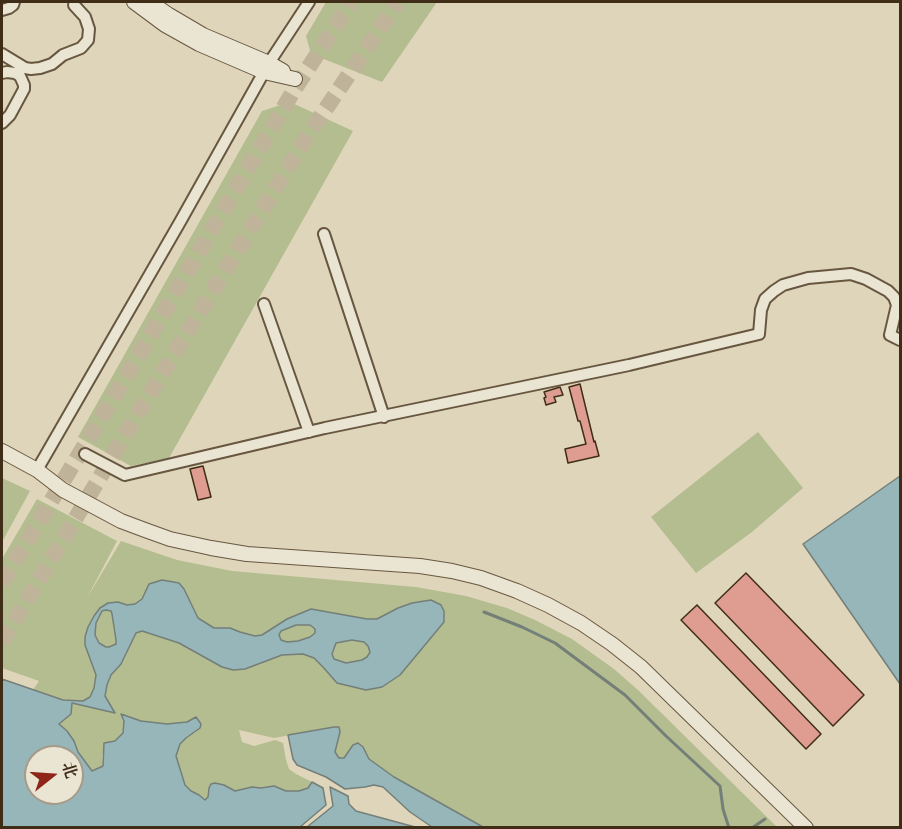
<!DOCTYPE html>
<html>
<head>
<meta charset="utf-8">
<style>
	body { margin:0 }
	#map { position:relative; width:902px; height:829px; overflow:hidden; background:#dfd5ba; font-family:"Libre Bodoni","Noto Serif SC",serif }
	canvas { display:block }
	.frame { position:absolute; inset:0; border:3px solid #402d18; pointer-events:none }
	.north { position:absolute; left:24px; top:745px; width:60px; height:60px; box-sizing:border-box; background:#eae4d2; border:2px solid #a69b88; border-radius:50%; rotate:73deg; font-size:16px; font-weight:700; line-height:24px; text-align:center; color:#402d18 }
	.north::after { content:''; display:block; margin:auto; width:21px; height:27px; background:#8f2418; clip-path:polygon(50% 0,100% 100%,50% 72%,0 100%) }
</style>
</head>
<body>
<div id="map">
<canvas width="902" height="829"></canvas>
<div class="frame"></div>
<div class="north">北</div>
</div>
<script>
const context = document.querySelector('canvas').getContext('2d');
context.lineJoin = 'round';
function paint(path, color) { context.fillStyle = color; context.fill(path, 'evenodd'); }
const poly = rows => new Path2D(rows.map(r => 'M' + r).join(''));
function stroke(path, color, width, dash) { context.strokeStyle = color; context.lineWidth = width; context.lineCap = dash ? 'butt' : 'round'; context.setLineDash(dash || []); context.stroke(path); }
paint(poly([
	[326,2,437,2,382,82,311,54,306,36],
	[290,102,353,131,169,458,131,466,78,437,262,111],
	[758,432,803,488,752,532,696,573,651,517],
	[2,478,30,491,2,542],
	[37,499,117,541,87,598,121,541,177,560,232,571,416,587,466,596,507,608,535,620,572,639,614,669,638,690,777,827,483,827,394,777,369,759,363,747,353,745,344,758,339,758,335,752,340,732,338,727,334,727,274,738,239,730,242,742,254,746,275,740,283,743,286,760,289,769,296,774,312,782,308,788,299,791,286,791,274,786,261,788,252,787,235,791,224,785,215,783,211,784,209,788,208,797,205,800,199,795,191,792,185,785,176,756,180,744,186,738,197,731,187,722,167,724,141,721,122,715,124,721,123,733,102,755,103,766,92,771,78,752,74,741,59,724,67,718,63,700,33,690,39,681,2,668,2,559]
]), '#b4bd8f');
const water = poly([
	[900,476,900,684,803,544,900,476],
	[162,580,179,583,184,589,198,618,214,628,230,628,240,632,255,636,262,635,287,619,311,609,367,619,377,619,398,608,412,603,431,600,441,605,444,611,444,622,400,675,382,687,366,690,337,683,323,667,314,658,303,654,282,655,245,669,233,670,222,667,179,643,142,631,136,633,121,664,111,675,107,685,105,696,115,713,72,703,71,714,59,724,67,731,74,741,78,752,92,771,103,766,104,743,115,741,123,733,124,721,121,714,141,721,167,724,187,722,196,717,201,724,200,728,186,738,180,744,176,756,185,785,191,791,199,795,205,800,208,797,209,788,211,784,215,783,224,785,235,791,252,787,261,788,274,786,286,791,299,791,308,788,312,782,323,788,326,805,300,827,2,827,2,679,63,700,83,701,90,697,94,688,96,675,85,645,85,637,88,627,94,616,100,608,108,603,118,602,127,605,135,604,142,599,149,584,162,580],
	[106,610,111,611,112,614,116,640,116,644,109,647,106,647,99,643,95,635,96,623,102,611,106,610],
	[296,625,310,625,315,629,315,633,310,637,298,641,287,642,281,640,279,635,281,631,296,625],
	[352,640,364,642,368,646,370,652,367,657,362,660,346,663,334,659,332,654,336,643,352,640],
	[36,757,72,757,72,793,36,793,36,757],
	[334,727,339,727,340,732,335,752,339,758,344,758,353,745,358,743,363,747,369,759,394,777,483,827,432,827,410,812,383,787,374,785,365,787,345,789,326,777,297,765,293,759,288,735,334,727],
	[330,787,348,796,349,804,356,811,415,827,307,827,333,806,330,787]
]);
paint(water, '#96b6b9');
stroke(water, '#747f79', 1.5);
stroke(poly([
	[484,612,522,627,555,643,625,695,666,736,720,786,723,809,729,828],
	[752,828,765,819]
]), '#747f79', 3);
const building = poly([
	[580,384,594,442,595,441,599,456,568,463,565,449,586,444,580,421,578,421,569,387,580,384],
	[560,387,563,395,554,397,556,402,546,405,544,398,546,397,544,392,560,387],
	[203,466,211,497,198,500,190,469,203,466],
	[746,573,864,695,833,726,715,603,746,573],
	[697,605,821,734,806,749,681,620,697,605]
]);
paint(building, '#de9d90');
stroke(building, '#402d18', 1.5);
stroke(poly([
	[2,583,131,368,294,90,351,2],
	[2,642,137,415,306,138,398,2]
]), '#bfb39a', 16, [16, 8]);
const minor = poly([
	[2,10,9,8,13,5,14,2],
	[2,54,25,68,31,69,40,68,52,64,63,55,81,48,88,40,89,29,85,17,74,5],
	[2,73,7,72,15,73,20,76,24,85,24,89,10,115,2,123],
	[324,234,384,417],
	[264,304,309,432],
	[85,454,125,475,325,428,629,365,759,334,761,310,765,299,774,291,783,285,808,278,851,274,866,279,888,291,894,297,897,305,890,335,900,340],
	[37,470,180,222,269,63,309,2]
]);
const tertiary = poly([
	[134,2,165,25,199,44,264,72,295,79],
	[150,2,169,15,203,35,269,63,283,71],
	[2,451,37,470,63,490,121,521,145,530,170,539,211,548,247,554,420,566,452,571,481,578,517,591,548,605,581,623,612,644,641,667,806,828]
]);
stroke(minor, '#685740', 14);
stroke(tertiary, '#685740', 16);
stroke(minor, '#eae4d2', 10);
stroke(tertiary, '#eae4d2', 14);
</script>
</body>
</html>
